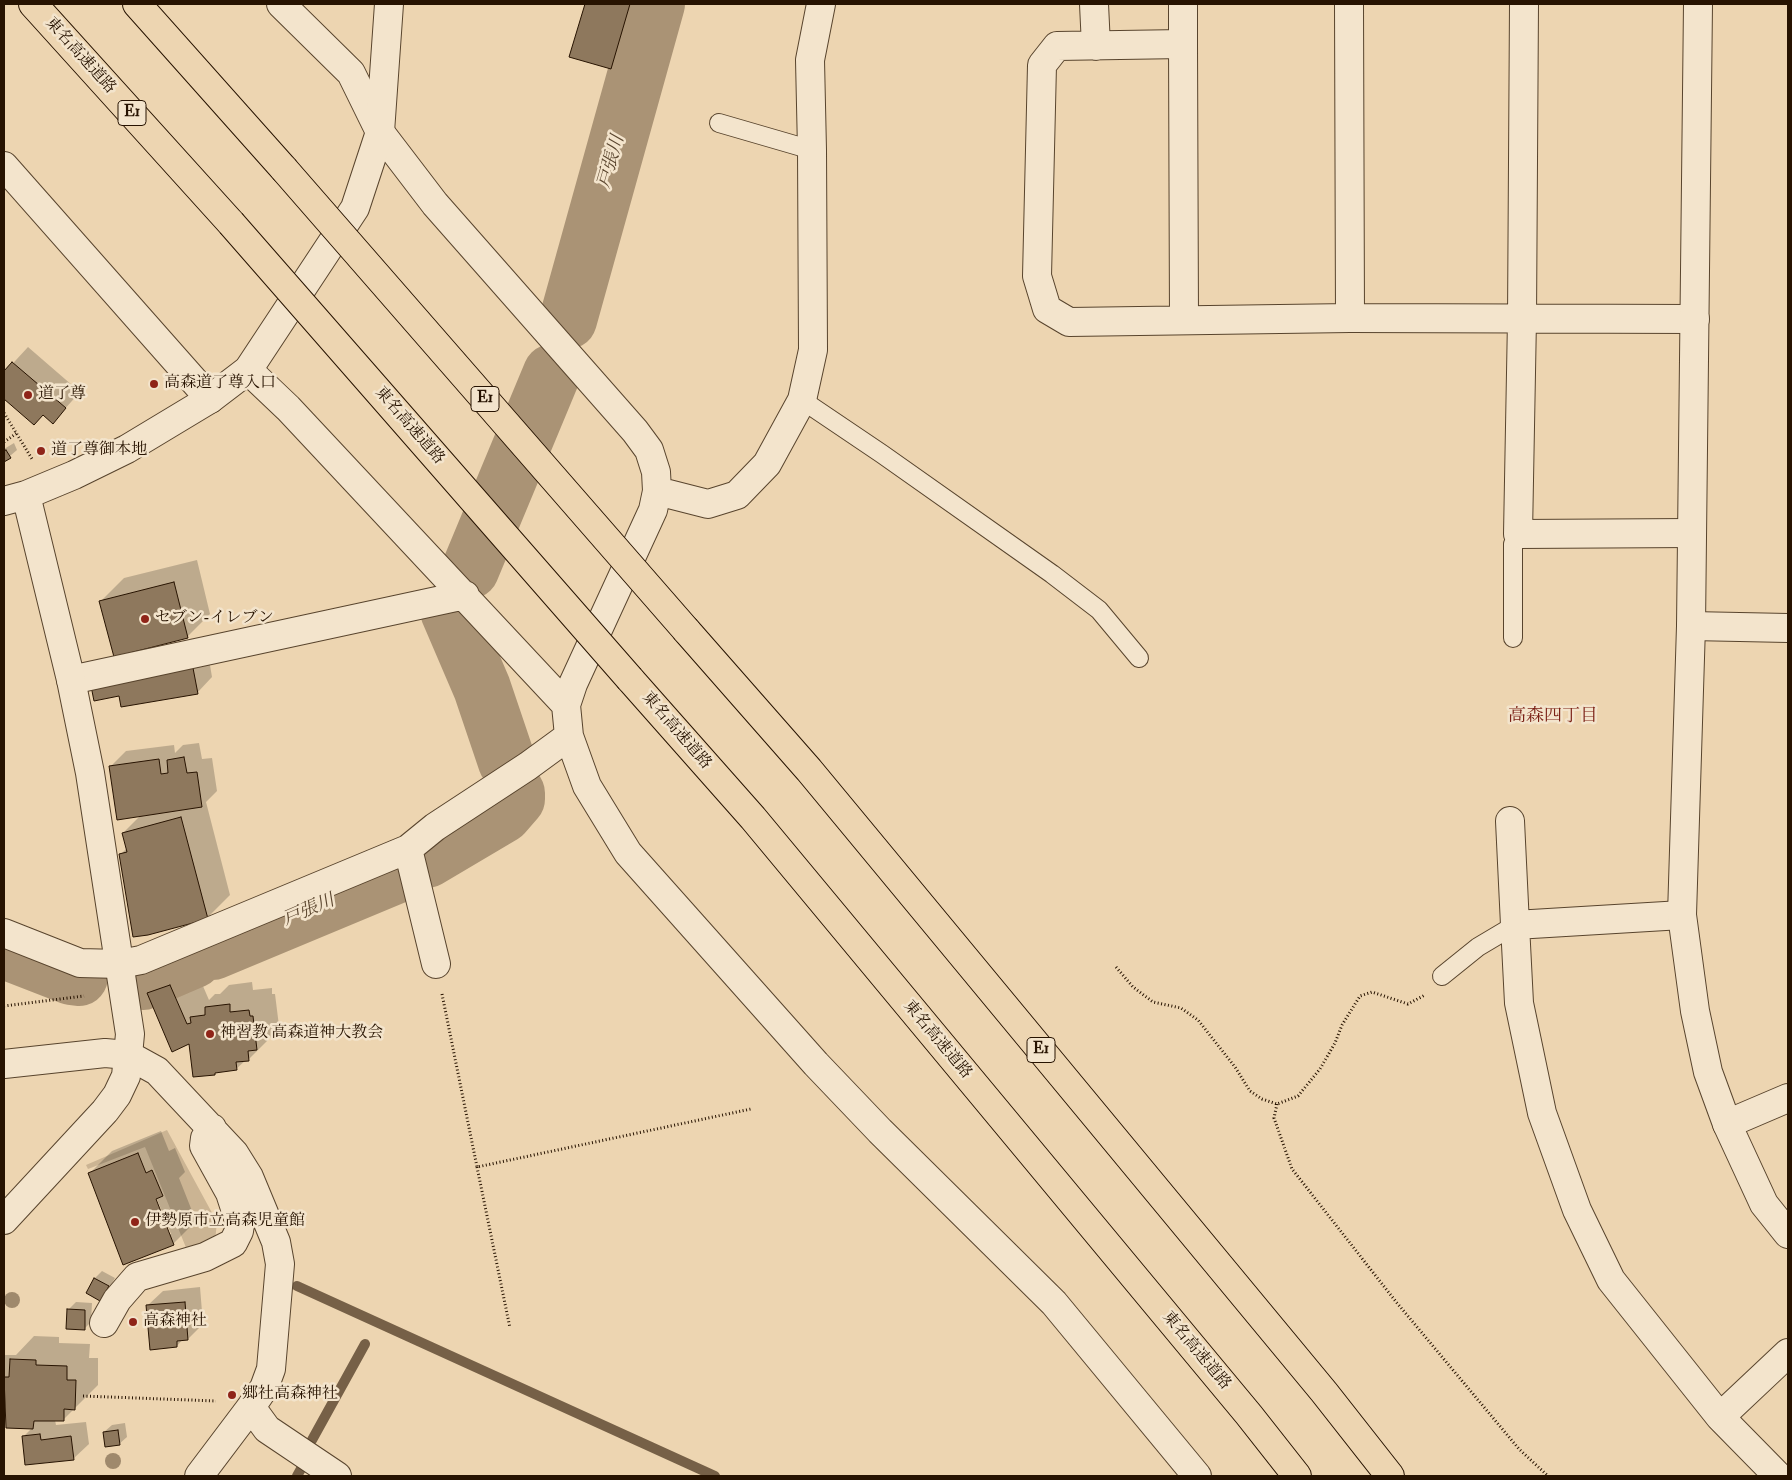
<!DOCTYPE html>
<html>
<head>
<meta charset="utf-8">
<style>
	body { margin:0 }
	#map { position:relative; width:1792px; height:1480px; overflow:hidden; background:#edd5b1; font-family:"IM FELL Double Pica",serif }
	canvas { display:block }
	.frame { position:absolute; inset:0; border:5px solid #271301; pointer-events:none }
</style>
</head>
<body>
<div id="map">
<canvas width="1792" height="1480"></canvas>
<div class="frame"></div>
</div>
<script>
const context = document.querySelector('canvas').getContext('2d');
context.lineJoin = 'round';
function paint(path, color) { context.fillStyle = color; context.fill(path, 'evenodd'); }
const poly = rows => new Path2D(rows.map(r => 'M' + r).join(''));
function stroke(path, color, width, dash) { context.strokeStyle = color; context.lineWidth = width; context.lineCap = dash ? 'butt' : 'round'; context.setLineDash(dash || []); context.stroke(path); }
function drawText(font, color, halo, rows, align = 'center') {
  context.font = font + ' "IM FELL Double Pica","Noto Serif JP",serif'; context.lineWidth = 5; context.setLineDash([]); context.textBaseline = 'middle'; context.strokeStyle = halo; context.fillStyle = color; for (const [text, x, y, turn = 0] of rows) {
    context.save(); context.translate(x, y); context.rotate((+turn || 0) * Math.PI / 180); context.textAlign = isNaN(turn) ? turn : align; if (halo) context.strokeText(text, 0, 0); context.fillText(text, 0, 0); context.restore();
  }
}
paint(poly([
	[167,1130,217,1222,215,1241,187,1250,145,1147,88,1169,86,1165]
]), '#cbb493');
paint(poly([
	[586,4,634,4,618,61,611,68,571,56],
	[28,347,80,392,53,422,43,414,34,423,4,397,4,373],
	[14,443,17,450,4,461,4,449],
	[197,560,210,614,187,637,101,601,124,578],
	[208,653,212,677,197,693,120,695],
	[199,743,202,759,212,758,217,791,206,802,230,895,207,918,120,855,127,848,123,833,141,815,110,767,126,751,174,745,175,753,183,745],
	[193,963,209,1000,215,994,220,994,229,985,252,982,253,990,272,988,272,994,275,994,279,1026,271,1034,271,1037,249,1059,246,1060,236,1069,217,1071,214,1074,191,1042,148,994,171,971],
	[161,1131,169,1151,175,1148,185,1172,179,1178,196,1221,173,1244,89,1174,112,1151],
	[154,1192,171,1234,168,1234,152,1193],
	[102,1271,115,1278,107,1292,100,1299,87,1292,95,1278],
	[200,1287,203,1324,188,1339,183,1339,177,1346,147,1306,163,1291],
	[76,1302,92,1303,91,1322,84,1329,68,1310],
	[34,1336,59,1337,59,1343,90,1344,89,1358,98,1358,98,1385,63,1420,55,1420,56,1425,86,1422,89,1444,73,1459,23,1437,33,1427,7,1406,4,1406,4,1355,16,1355],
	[125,1423,127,1437,119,1444,104,1432,112,1425]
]), '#0003');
stroke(poly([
	[297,1286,715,1476],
	[312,1440,365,1344],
	[297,1476,302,1467]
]), '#766047', 10);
stroke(poly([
	[568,320,656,4],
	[470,570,552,373],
	[449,611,482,688,507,762],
	[427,859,503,814,516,799,516,793],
	[4,950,71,976,79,977],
	[213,951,405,871],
	[143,981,194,959]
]), '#aa9375', 58);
const building = poly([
	[585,4,630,4,611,69,569,57,585,4],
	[12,362,66,408,53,424,43,415,34,425,4,399,4,371,12,362],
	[6,450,11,458,4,462,4,451,6,450],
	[174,582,188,638,114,657,99,601,174,582],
	[193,668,198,694,121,707,119,696,94,701,91,686,193,668],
	[184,757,187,773,197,772,202,807,117,820,109,766,159,759,161,774,168,773,167,760,184,757],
	[181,817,208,919,148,935,133,937,119,854,127,852,122,833,181,817],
	[170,985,187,1024,191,1023,190,1017,205,1015,205,1007,230,1004,230,1012,249,1010,250,1016,253,1016,257,1050,248,1051,249,1061,236,1062,237,1070,215,1073,215,1075,193,1077,189,1044,172,1052,147,993,170,985],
	[138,1153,146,1173,152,1170,163,1196,156,1199,174,1245,123,1265,88,1173,138,1153],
	[94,1278,109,1286,100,1301,86,1293,94,1278],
	[185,1302,188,1340,177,1341,177,1347,150,1350,146,1305,185,1302],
	[67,1309,85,1310,85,1330,66,1329,67,1309],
	[10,1359,36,1360,36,1365,67,1366,67,1380,76,1380,75,1410,64,1409,64,1421,34,1421,33,1429,6,1428,4,1377,9,1377,10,1359],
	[118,1430,120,1445,105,1447,103,1432,118,1430],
	[40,1434,41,1440,71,1436,74,1460,25,1465,22,1436,40,1434]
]);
paint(building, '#8e785d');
stroke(building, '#271301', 1);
const service = poly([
	[719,123,812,150],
	[802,400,882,454,1052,574,1099,610,1139,658],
	[1513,638,1513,544,1518,534],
	[1442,976,1478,947,1515,925]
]);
const minor = poly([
	[281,4,351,73,380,132,435,204,635,431,649,450,656,472,657,491,653,510,573,684,566,705,569,736,587,786,628,853,816,1064,880,1131,1054,1303,1197,1476],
	[1094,4,1096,46],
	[1183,4,1183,44,1057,46,1042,65,1037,276,1047,309,1069,322,1350,318,1695,319],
	[1349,4,1350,318],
	[1524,4,1522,319,1518,534,1692,533],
	[1183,44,1184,320],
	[4,166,210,399],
	[248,370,288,408,566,705],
	[657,491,708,504,737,495,767,464,802,400,813,350,812,150,810,60,821,4],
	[1691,626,1788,628],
	[71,680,465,595],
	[1510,821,1515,925],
	[408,849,436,964],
	[1682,915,1515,925,1519,1003,1542,1113,1577,1210,1611,1280,1720,1417,1778,1476],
	[4,933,80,963,120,964,141,960,408,849,435,827,528,766,569,736],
	[4,1064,105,1053,128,1055,157,1071,234,1153,249,1177,276,1242,280,1264,271,1369,264,1388,251,1407,199,1476],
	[1727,1124,1788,1098],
	[104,1323,117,1300,137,1277,205,1257,233,1243,239,1231,240,1224,230,1193,204,1146,205,1138,212,1128],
	[251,1407,267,1429,337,1476],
	[1720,1417,1788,1353]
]);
const tertiary = poly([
	[1698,4,1691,626,1682,915,1695,1011,1708,1072,1727,1124,1764,1204,1788,1234],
	[4,501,26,495,74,475,127,449,210,399,248,370,355,208,380,132,389,4],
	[4,1220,105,1111,117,1095,126,1076,130,1034,90,773,71,680,26,495]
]);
const motorway = poly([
	[33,4,231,223],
	[137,4,284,169],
	[686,630,809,770,1324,1392,1390,1476],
	[630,679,753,818,1249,1415,1297,1476]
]);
stroke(service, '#58442d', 20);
stroke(minor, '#58442d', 30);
stroke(tertiary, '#58442d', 30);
stroke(motorway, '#271301', 30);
stroke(poly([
	[4,413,32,459],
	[4,442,17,433],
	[1116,967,1133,987,1153,1002,1181,1008,1198,1020,1235,1067,1250,1091,1262,1099,1277,1104,1298,1096,1320,1069,1335,1043,1342,1025,1360,996,1372,992,1408,1004,1425,995],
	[442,994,477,1167,751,1109],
	[4,1006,84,996],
	[1277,1104,1274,1118,1292,1169,1397,1303,1519,1449,1548,1476],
	[477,1167,510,1328],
	[83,1396,216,1401]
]), '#271301', 3, [1, 2.5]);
stroke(service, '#f3e4cc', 18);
stroke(minor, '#f3e4cc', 28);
stroke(tertiary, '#f3e4cc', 28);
stroke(motorway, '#edd5b1', 28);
const motorwayBridge = poly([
	[284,169,686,630],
	[231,223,630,679]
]);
stroke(motorwayBridge, '#271301', 30, []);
stroke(motorwayBridge, '#edd5b1', 28);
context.fillStyle = '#9f896c';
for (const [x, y] of [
	[12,1300],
	[113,1461]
]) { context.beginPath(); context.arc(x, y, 8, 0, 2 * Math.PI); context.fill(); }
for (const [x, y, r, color] of [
	[154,384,5,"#8f2418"],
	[28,395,5,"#8f2418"],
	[41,451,5,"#8f2418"],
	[145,619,5,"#8f2418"],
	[210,1034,5,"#8f2418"],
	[135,1222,5,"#8f2418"],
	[133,1322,5,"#8f2418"],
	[232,1395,5,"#8f2418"]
]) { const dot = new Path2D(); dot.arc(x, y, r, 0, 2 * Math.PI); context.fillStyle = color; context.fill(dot); stroke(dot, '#f3e4cc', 2); }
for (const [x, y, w] of [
	[132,113,28],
	[485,399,28],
	[1041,1050,28]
]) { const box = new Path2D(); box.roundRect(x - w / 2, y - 12.5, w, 25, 4); context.fillStyle = '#f3e4cc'; context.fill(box); stroke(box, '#271301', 1); }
drawText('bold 15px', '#271301', null, [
	["E1",132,113],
	["E1",485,399],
	["E1",1041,1050]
]);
drawText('16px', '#271301', '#f3e4cc', [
	["東名高速道路",80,56,48],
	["東名高速道路",409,426,49],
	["東名高速道路",676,731,49],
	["東名高速道路",937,1040,50],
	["東名高速道路",1196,1351,50]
]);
drawText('16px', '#271301', '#f3e4cc', [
	["高森道了尊入口",164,384],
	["道了尊",38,395],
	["道了尊御本地",51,451],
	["セブン-イレブン",155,619],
	["神習教 高森道神大教会",220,1034],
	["伊勢原市立高森児童館",145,1222],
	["高森神社",143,1322],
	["郷社高森神社",242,1395]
], 'left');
drawText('italic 18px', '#5b462f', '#f3e4cc', [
	["戸張川",612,162,-74],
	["戸張川",309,911,-23]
]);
drawText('18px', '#7a1f14', '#f3e4cc', [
	["高森四丁目",1553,717]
]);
</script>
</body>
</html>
